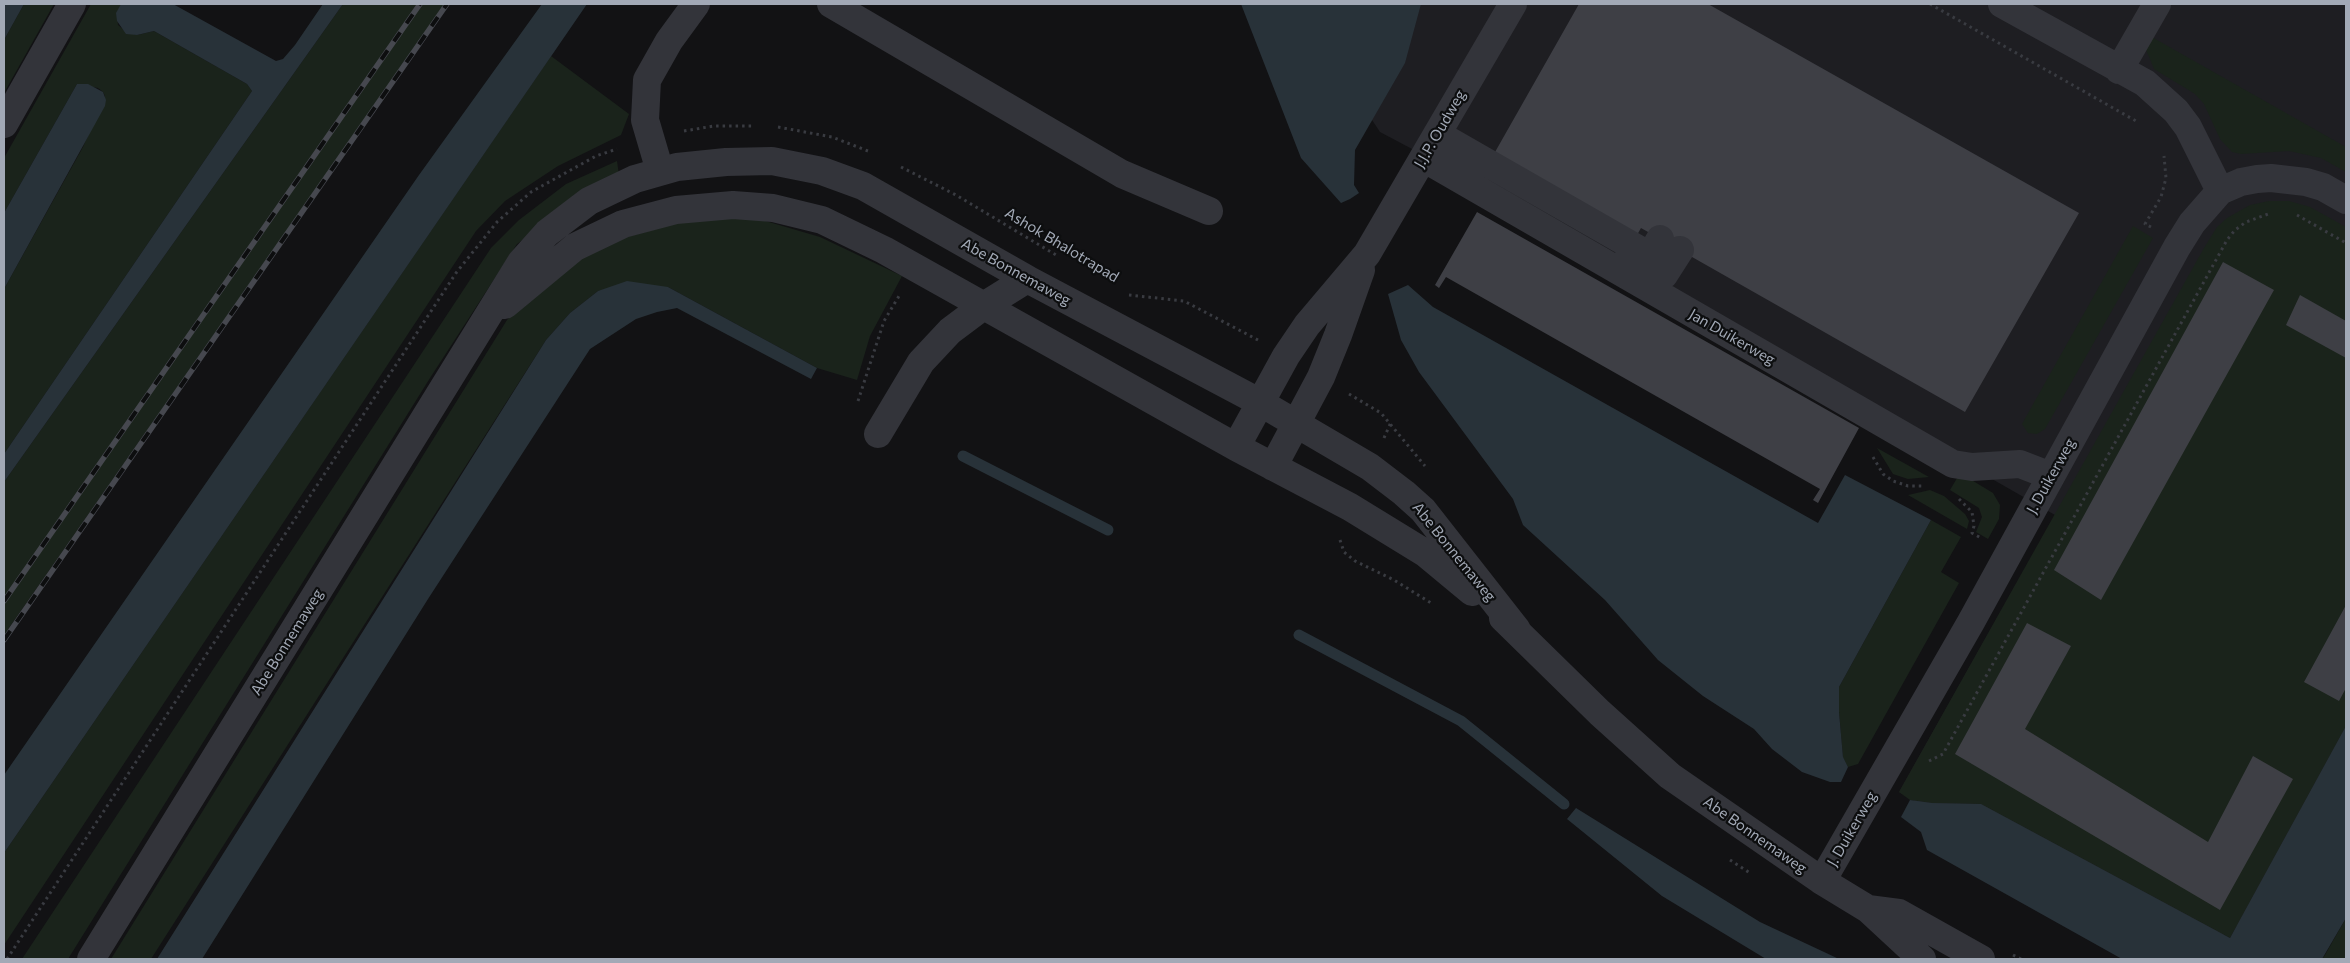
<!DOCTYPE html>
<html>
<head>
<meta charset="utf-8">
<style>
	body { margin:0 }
	#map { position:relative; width:2350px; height:963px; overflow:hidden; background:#121214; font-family:Commissioner,sans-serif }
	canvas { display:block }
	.frame { position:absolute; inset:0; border:5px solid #a2a9b6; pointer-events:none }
</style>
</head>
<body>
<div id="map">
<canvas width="2350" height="963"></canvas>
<div class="frame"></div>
</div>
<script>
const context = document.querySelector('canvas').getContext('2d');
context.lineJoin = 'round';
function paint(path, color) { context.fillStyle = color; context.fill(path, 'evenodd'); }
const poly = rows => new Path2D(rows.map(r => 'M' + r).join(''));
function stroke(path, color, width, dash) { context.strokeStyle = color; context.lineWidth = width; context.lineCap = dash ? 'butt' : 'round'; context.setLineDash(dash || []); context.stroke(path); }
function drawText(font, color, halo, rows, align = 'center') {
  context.font = font + ' Commissioner,sans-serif'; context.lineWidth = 4.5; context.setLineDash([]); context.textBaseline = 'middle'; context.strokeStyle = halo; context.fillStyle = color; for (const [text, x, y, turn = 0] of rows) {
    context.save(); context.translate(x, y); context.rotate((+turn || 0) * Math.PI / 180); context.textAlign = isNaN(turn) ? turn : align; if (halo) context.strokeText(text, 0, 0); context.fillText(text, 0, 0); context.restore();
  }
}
paint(poly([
	[1295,4,2346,4,2346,854,2187,959,1899,792,2055,515,1448,168,1380,132]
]), '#1e1e22');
paint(poly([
	[24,4,54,4,4,93,4,40],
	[91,4,121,4,117,13,118,25,125,31,137,35,154,31,247,84,252,91,4,454,4,289,83,147,105,96,103,92,98,88,77,84,4,213,4,158],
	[343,4,445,4,4,635,4,482],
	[2150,36,2346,147,2346,172,2321,158,2289,151,2241,154,2232,152,2220,139,2204,104,2195,94,2154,69,2145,47],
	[551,56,629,114,621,135,558,166,505,201,476,231,4,945,4,853],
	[617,161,619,175,584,195,517,244,430,378,68,959,22,959,491,248,519,220,566,184],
	[2269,201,2289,201,2310,207,2346,227,2346,726,2230,938,1981,804,1932,803,1910,800,1899,792,2204,248,2217,227,2227,218,2250,205],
	[704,216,762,220,820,237,902,276,870,336,857,380,817,368,668,287,598,291,570,313,546,340,151,959,111,959,507,320,549,278,593,246],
	[2133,226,2153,238,2045,429,2037,434,2028,433,2022,424],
	[1877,448,1929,477,1908,479,1893,474],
	[1960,473,1993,493,2000,505,1999,519,1988,539,1976,532,1982,517,1979,508,1950,490],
	[1930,490,1944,496,1965,514,1969,521,1967,529,1908,495],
	[1931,520,1961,537,1941,572,1959,583,1858,764,1848,767,1843,758,1839,712,1839,687],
	[2346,918,2346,959,2322,959,2325,955]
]), '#1a231b');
paint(poly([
	[4,4,24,4,4,40],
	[121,4,173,4,276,61,283,59,295,45,323,4,343,4,4,482,4,454,252,91,247,84,154,31,137,35,126,34,117,21,116,13],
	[542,4,587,4,4,853,4,775,419,175],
	[1241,4,1421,4,1405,63,1355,150,1354,185,1359,193,1350,199,1341,203,1301,158],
	[77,84,88,84,103,92,106,100,105,106,4,289,4,213],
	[627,281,668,287,817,368,811,379,677,308,657,312,636,319,590,349,428,599,202,959,157,959,546,340,570,313,598,291],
	[1408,285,1433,307,1818,523,1845,475,1931,520,1839,687,1839,712,1843,757,1848,767,1841,782,1830,782,1802,772,1772,749,1754,729,1703,696,1658,660,1605,600,1523,525,1513,499,1419,372,1401,340,1388,294],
	[2346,726,2346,918,2322,959,2122,959,1927,850,1921,832,1901,817,1910,800,1932,803,1981,804,2230,938],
	[1576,808,1760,922,1839,959,1766,959,1662,896,1567,819]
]), '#283239');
stroke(poly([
	[963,456,1108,530],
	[1299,635,1461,721,1564,804]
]), '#283239', 11);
paint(poly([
	[1579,4,1708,4,2079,213,1965,412,1641,228,1625,256,1482,175],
	[1477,212,1859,428,1818,503,1813,500,1820,489,1446,277,1439,288,1435,285],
	[2223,262,2274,290,2101,600,2054,570],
	[2300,295,2346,321,2346,358,2286,325],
	[2346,605,2346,688,2339,701,2304,682],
	[2027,623,2071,646,2025,729,2208,842,2253,756,2293,779,2220,910,1955,754]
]), '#3e3f45');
stroke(poly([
	[1930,4,2136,121],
	[778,127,832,137,868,151],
	[684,131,714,126,754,126],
	[901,167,956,195,1056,255],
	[2297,215,2346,243],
	[2151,227,2145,224,2161,197,2166,178,2164,156],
	[1129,295,1184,301,1258,340],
	[1349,394,1381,413,1425,466],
	[858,401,884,321,899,296],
	[1384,438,1391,422],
	[1873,457,1883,474,1893,481,1908,486,1924,486],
	[1959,499,1972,512,1974,526,1972,533,1981,538],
	[1340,540,1344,552,1355,561,1394,580,1431,603],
	[1929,761,1943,754,2227,240,2235,230,2246,222,2271,213],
	[1730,860,1750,873],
	[2013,955,2021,959],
	[7,959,456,273,497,222,531,192,596,156,617,149]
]), '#393b41', 3, [2.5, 4]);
stroke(poly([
	[831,4,1122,174,1209,211],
	[2002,4,2145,83,2176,111,2188,127,2220,191],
	[2119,70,2157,4],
	[4,124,72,4],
	[1437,134,1650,256,1660,239],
	[1423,158,1953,464,1972,467,2020,464,2051,476],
	[660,171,645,120,647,80,669,41,696,4],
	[1629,255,1664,275,1680,250],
	[505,305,575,247,623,224,676,210,733,205,773,208,822,220,884,250,1236,447,1350,507,1425,553,1472,592],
	[878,434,921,362,950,331,982,307,1027,279],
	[1236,447,1286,356,1307,325,1367,254,1513,4],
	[1273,467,1321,377,1338,335,1361,270],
	[1503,618,1600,713,1670,776,1822,881,1868,909,1922,959],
	[1822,881,1971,622,2177,247,2192,223,2220,191,2241,182,2257,179,2271,178,2306,182,2323,187,2346,200],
	[1868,909,1899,913,1981,959],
	[91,959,521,262,547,233,589,201,635,179,677,167,726,162,772,161,822,171,863,186,1027,279,1261,403,1370,467,1404,493,1423,510,1517,630]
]), '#33343a', 28);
const rail = poly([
	[4,601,420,4],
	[4,640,447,4]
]);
stroke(rail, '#46484f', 5.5);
stroke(rail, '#0d0e0f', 4, [11]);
drawText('15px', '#a2a9b6', '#0d0e0f', [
	["J.J.P. Oudweg",1440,129,-60],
	["Ashok Bhalotrapad",1062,245,31],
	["Abe Bonnemaweg",1016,272,29],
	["Jan Duikerweg",1732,337,30],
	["J. Duikerweg",2051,476,-61],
	["Abe Bonnemaweg",1454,552,51],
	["Abe Bonnemaweg",287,642,-58],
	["J. Duikerweg",1852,829,-60],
	["Abe Bonnemaweg",1755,835,35]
]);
</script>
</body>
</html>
